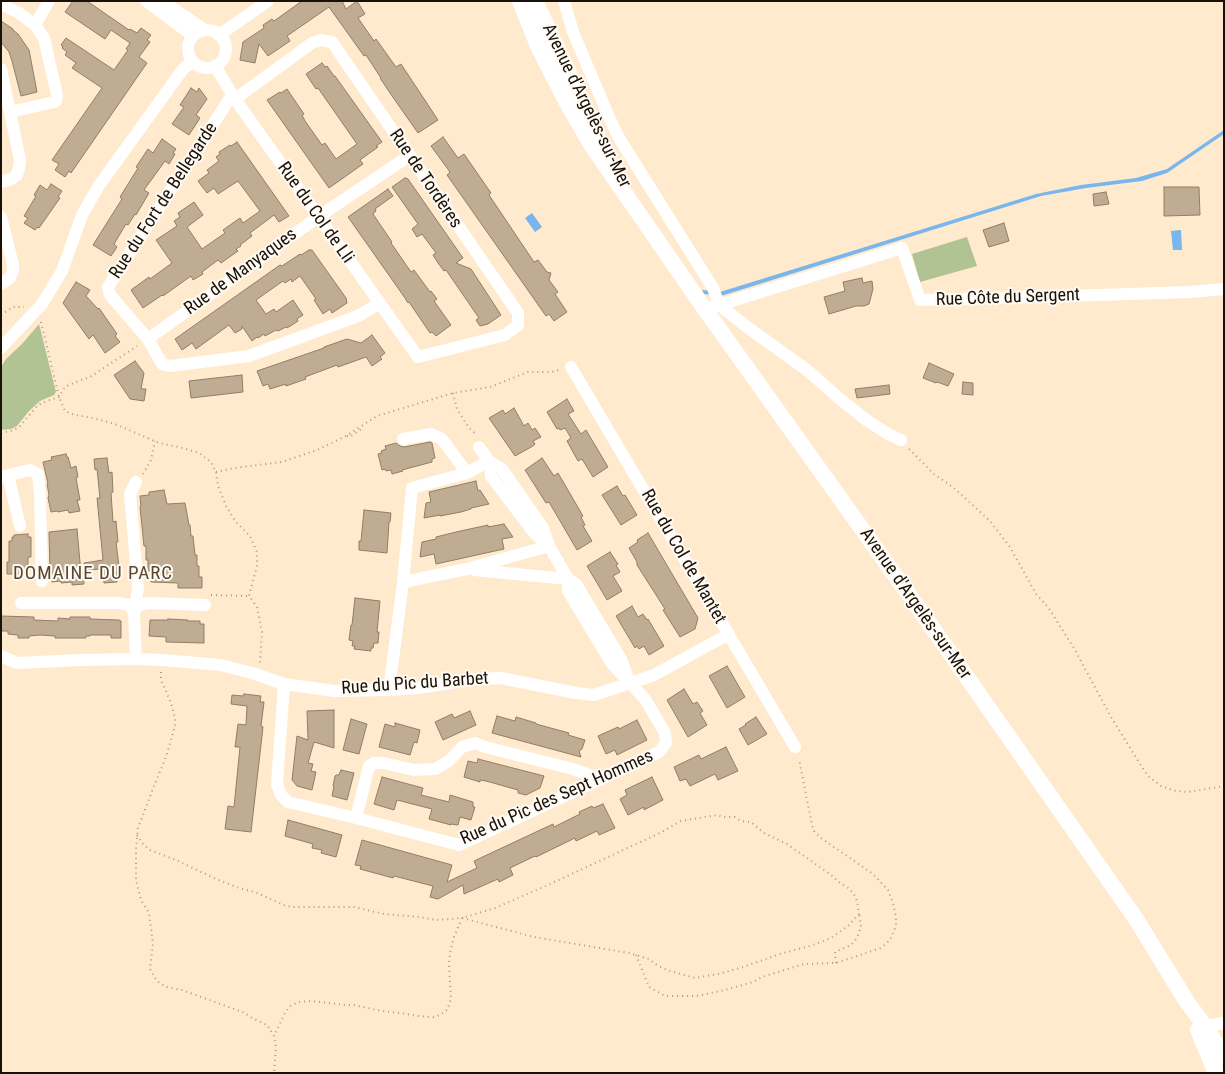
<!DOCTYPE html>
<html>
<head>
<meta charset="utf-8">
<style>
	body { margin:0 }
	#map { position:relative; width:1225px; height:1074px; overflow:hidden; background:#ffeace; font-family:"Roboto Condensed",sans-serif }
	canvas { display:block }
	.frame { position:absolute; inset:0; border:2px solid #191108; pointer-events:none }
</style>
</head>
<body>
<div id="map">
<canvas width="1225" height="1074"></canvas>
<div class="frame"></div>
</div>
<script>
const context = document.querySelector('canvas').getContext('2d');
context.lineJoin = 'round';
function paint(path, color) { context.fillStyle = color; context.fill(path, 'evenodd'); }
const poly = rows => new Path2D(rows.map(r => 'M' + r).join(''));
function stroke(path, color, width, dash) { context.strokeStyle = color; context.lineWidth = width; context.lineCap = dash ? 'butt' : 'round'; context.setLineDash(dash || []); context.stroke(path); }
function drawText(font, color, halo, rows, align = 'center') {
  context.font = font + ' "Roboto Condensed",sans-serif'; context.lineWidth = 4; context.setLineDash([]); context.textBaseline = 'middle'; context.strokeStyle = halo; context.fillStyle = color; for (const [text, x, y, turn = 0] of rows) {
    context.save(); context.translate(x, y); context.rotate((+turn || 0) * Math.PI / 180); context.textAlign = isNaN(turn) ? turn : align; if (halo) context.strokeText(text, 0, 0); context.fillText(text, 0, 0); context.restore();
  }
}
paint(poly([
	[967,237,977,266,920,282,912,254],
	[39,324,56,392,54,395,40,401,29,411,17,426,11,429,1,430,1,367,6,359,22,344]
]), '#b1c293');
paint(poly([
	[1224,130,1224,134,1167,173,1142,181,1086,188,1041,196,721,296,704,294,702,290,720,292,1036,194,1081,185,1136,178,1167,169],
	[532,213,542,227,535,232,525,218],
	[1181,230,1182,250,1173,250,1171,231]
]), '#78b6ed');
const building = poly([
	[73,1,87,1,129,30,130,29,137,33,141,28,151,35,147,40,150,42,139,57,147,63,71,173,69,171,65,177,55,170,59,164,52,160,102,88,72,68,76,63,65,55,67,52,62,48,63,47,61,45,66,38,114,70,128,50,126,49,130,43,111,30,105,39,65,12,73,1],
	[302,1,342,1,346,9,357,1,365,14,358,18,374,41,376,39,396,67,401,64,438,120,418,133,390,93,380,78,381,78,366,55,364,56,329,7,287,36,290,41,268,56,259,44,255,63,240,60,243,42,264,28,263,25,272,19,274,21,302,1],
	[1,21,13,29,13,30,18,34,29,50,37,92,21,96,12,61,9,52,1,42,1,21],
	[322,63,325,67,327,66,334,76,335,76,382,142,376,146,378,147,360,160,363,164,329,188,267,100,280,92,281,93,287,89,304,114,302,115,305,121,322,145,325,143,336,159,357,144,318,88,316,89,306,74,322,63],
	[191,88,197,92,199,88,207,99,196,115,200,118,189,135,172,124,184,107,180,105,191,88],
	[443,137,458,158,464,154,491,193,489,195,534,262,538,260,547,272,551,273,549,280,558,292,555,294,567,312,554,321,549,314,546,316,447,175,450,172,431,146,443,137],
	[162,139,176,149,173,153,175,154,169,164,165,161,144,190,149,193,136,215,135,214,128,225,126,224,114,244,117,247,111,256,93,245,122,199,120,197,138,168,136,167,148,149,153,153,162,139],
	[237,142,289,216,279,222,274,215,250,233,252,236,240,245,241,246,236,249,238,251,221,263,218,260,202,272,203,274,193,280,191,276,163,296,162,295,143,308,131,290,149,277,150,279,172,263,156,240,177,226,174,221,180,217,178,213,194,202,203,215,187,227,202,249,225,233,223,230,240,218,243,223,260,211,238,181,218,194,214,188,207,193,198,181,209,173,207,170,219,161,216,157,220,154,219,152,230,145,231,146,237,142],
	[405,178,408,179,463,258,456,263,471,269,501,315,488,324,480,326,476,320,479,318,446,270,444,271,438,263,433,255,436,253,422,234,417,237,412,229,418,224,392,187,405,178],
	[51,184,62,191,58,197,60,198,39,228,37,227,35,230,24,223,28,218,24,216,36,196,34,195,40,185,47,190,51,184],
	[1164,187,1199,187,1200,215,1164,216,1164,187],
	[388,189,393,196,375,209,376,211,373,214,392,242,391,243,411,272,414,270,430,292,431,291,437,299,434,301,451,325,436,336,432,332,430,333,409,302,408,303,405,298,348,217,388,189],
	[1106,192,1109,204,1094,206,1093,194,1106,192],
	[1004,223,1009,241,989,247,983,230,1004,223],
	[309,250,312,250,346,298,347,303,332,313,330,309,323,314,314,300,316,299,300,276,292,282,291,279,285,283,283,281,256,300,266,314,274,309,276,312,293,300,303,315,297,319,298,321,292,325,287,328,286,327,278,331,276,330,265,336,264,334,258,338,257,337,252,341,242,326,242,329,235,333,229,325,196,349,192,343,182,350,175,339,280,265,282,266,300,254,301,255,309,250],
	[862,278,863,283,872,281,873,289,869,304,864,306,856,306,829,314,824,297,845,291,843,282,862,278],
	[76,282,90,290,86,296,98,309,99,308,117,334,115,336,120,342,105,353,93,335,89,339,63,303,76,282],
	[372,335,385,353,380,357,382,359,372,366,366,357,338,367,337,365,305,377,306,379,286,386,286,384,270,389,268,384,263,386,257,371,324,348,324,347,347,339,361,343,372,335],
	[135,361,144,373,141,389,146,389,144,401,130,399,114,375,135,361],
	[929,363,954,374,948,386,937,382,936,383,923,378,929,363],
	[242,375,243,392,191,398,189,381,242,375],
	[963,382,973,383,973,395,962,394,963,382],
	[889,385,890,394,857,398,855,389,889,385],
	[567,399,574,411,568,414,581,434,586,430,608,467,593,477,582,459,578,461,567,441,571,438,565,428,560,430,559,428,557,429,547,412,567,399],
	[514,408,524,426,528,423,532,430,535,428,541,437,533,441,535,444,533,446,515,456,489,418,503,410,505,414,514,408],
	[430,442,432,443,435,458,432,459,432,462,402,470,403,471,392,474,391,470,386,471,385,469,382,470,378,454,382,453,381,451,386,449,385,446,396,443,400,446,404,447,430,442],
	[66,454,67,457,68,457,71,468,76,466,78,477,76,478,80,500,77,500,80,511,69,513,68,510,58,512,57,511,51,512,48,498,49,495,47,484,48,484,43,462,52,460,51,457,66,454],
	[107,458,109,473,112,472,113,492,111,493,113,522,116,521,118,542,116,542,119,567,116,568,117,582,104,583,102,569,85,570,84,563,103,560,97,498,100,498,97,469,95,470,94,459,107,458],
	[542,458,554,476,558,473,583,516,581,517,585,525,583,526,592,541,577,550,549,502,546,503,525,470,542,458],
	[476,481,478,491,480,490,489,504,471,508,471,509,461,512,440,516,440,515,424,518,426,503,431,502,429,492,476,481],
	[617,486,623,496,625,495,637,515,621,525,602,495,617,486],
	[164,490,167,504,185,503,189,525,190,525,191,536,193,536,195,555,197,555,197,566,199,566,199,577,202,577,202,588,178,588,178,583,151,582,151,571,148,571,148,560,146,560,146,546,144,546,140,507,141,507,140,496,149,495,149,492,164,490],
	[364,510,391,513,390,522,389,522,387,553,359,550,359,541,361,541,364,510],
	[504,524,513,537,502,539,504,549,436,564,434,554,420,557,422,542,436,539,436,537,456,532,488,525,488,527,504,524],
	[77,529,81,573,83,573,84,584,72,585,72,582,61,583,61,581,52,582,52,571,50,571,49,532,77,529],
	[648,533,698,618,695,629,680,637,663,610,665,609,637,565,637,562,629,548,638,542,637,540,648,533],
	[28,534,28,537,31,537,31,557,28,557,28,569,25,569,25,574,7,574,7,562,9,562,9,541,12,541,12,537,14,537,14,535,28,534],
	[610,552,618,564,616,565,620,572,613,576,622,591,607,600,587,566,610,552],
	[355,598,380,601,377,632,379,632,378,643,374,643,373,648,371,648,371,651,354,649,355,646,352,646,353,641,349,640,351,625,352,625,355,598],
	[632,606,638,617,643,614,647,620,648,619,664,646,649,655,644,646,639,649,637,646,635,648,616,616,632,606],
	[1,616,34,617,34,620,58,621,58,618,70,619,70,617,90,617,90,619,119,620,121,621,121,638,111,638,111,635,90,635,90,636,86,636,86,638,55,638,55,636,40,635,29,636,29,638,18,638,18,635,8,634,8,631,1,631,1,616],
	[168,619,188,620,188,621,200,621,200,624,204,624,204,643,166,642,166,637,149,636,150,620,168,620,168,619],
	[727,666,745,697,727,708,709,676,727,666],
	[684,689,693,704,697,702,703,711,700,713,707,725,688,737,667,700,684,689],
	[244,694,261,696,260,702,264,702,261,726,263,727,251,832,225,829,228,806,234,807,240,747,235,747,238,724,246,725,247,706,231,704,232,695,243,696,244,694],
	[334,710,334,748,314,742,308,763,313,764,311,771,316,772,312,790,297,786,292,780,297,736,308,740,307,711,334,710],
	[470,711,476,725,443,740,435,722,452,714,454,718,470,711],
	[497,716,515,721,516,717,536,723,536,724,569,733,568,735,585,740,582,749,579,751,581,757,492,733,497,716],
	[756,717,767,734,748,745,739,729,746,725,745,724,756,717],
	[351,719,367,724,359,754,343,750,351,719],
	[637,720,647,740,617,755,615,750,606,754,598,736,618,727,619,729,637,720],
	[395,723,420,730,417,743,414,742,410,755,379,747,385,724,395,727,395,723],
	[726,747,738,771,718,780,715,774,690,786,686,779,680,781,674,767,699,755,701,759,726,747],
	[478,759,544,776,540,788,526,795,518,793,518,790,486,781,480,780,480,782,464,777,468,761,477,763,478,759],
	[341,770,354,773,347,800,332,796,334,786,333,786,335,776,336,775,339,775,341,770],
	[382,777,423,788,421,795,449,802,450,795,473,802,473,807,475,807,471,820,460,817,458,825,451,824,451,825,429,819,432,809,397,800,394,810,374,804,382,777],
	[652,777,663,800,644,810,644,807,628,815,620,799,627,795,625,790,652,777],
	[603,804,615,828,599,835,597,831,576,841,575,838,536,857,535,856,510,868,513,875,499,882,498,879,464,894,463,885,438,899,430,897,433,886,394,876,393,878,360,869,361,866,355,865,362,840,452,865,447,882,477,868,474,861,553,824,554,827,580,814,579,812,592,806,593,808,603,804],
	[288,820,342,835,336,857,321,853,322,850,312,848,313,844,285,836,288,820]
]);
paint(building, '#c0ac92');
stroke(building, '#907e65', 1);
stroke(poly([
	[183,53,183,43],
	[1,315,13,307,24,307],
	[41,322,59,397,65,411,75,415,93,418,115,424,159,443,183,448,199,453,211,462,216,472,218,486,226,506,236,522,250,536,257,552,257,566,249,596,257,607,262,632,260,663],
	[453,393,457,409,469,428,477,435],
	[1,433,14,430,20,426,38,405,47,401,59,397,65,387,76,382,90,377,137,346],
	[347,436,349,437,360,430,360,427],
	[909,449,934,474,954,488,989,520,1010,547,1030,583,1036,594,1048,607,1075,650,1111,717,1140,764,1148,776,1161,786,1176,791,1188,792,1224,786],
	[216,472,234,468,282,462,317,450,346,436,377,416,453,393,490,387,528,372,551,372,559,370],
	[143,474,151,460,155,441],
	[211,595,249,596],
	[161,672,161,680,171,703,175,718,175,726,166,757,154,786,138,828,136,849,136,880,141,900,149,913,153,944,150,969,157,981,166,987,182,990,245,1013,252,1018,267,1025,274,1036,276,1047,274,1073],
	[137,835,142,843,150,850,176,860,216,879,239,888,255,892,284,905,291,907,354,907,384,914,420,917,436,920,462,918,534,937,629,953,649,959,657,965,667,970,695,978,718,974,740,968,780,954,813,945,831,938,848,926,859,914,857,901,854,894,847,887,840,883,831,875,787,844,764,833,751,822,741,821,735,817,723,817,717,815,681,821,662,832,550,884,495,908,462,918,454,937,450,953,449,965,451,999,447,1010,440,1015,433,1017,417,1016,401,1013,382,1011,354,1005,345,1005,312,1001,298,1002,290,1006,285,1013,274,1036],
	[636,955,649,987,665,996,697,996,725,990,753,982,762,977,804,964,836,963,881,948,890,940,896,926,896,917,893,903,888,890,873,874,821,838,814,831,812,825,799,759],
	[836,963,835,952,851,945,856,939,859,933,861,925,859,914]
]), '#aa9a85', 2, [1, 4]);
stroke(poly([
	[146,1,193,36],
	[162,1,205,30],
	[564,1,573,32,609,117,619,138,713,288,719,305,902,248,920,300,1068,296,1190,292,1224,289],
	[1,4,19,13,35,25,44,38,57,95,56,101,50,103,10,112],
	[35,25,49,1],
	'188 49a19 19 0 1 1 38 0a19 19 0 1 1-38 0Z',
	[219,35,268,1],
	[215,66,235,99,418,357,505,335,518,325,518,313,332,42,320,40,312,43,235,99],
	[1,69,20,160,19,168,17,175,11,179,1,182],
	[232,95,108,287,110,295,148,339,162,364,170,366,249,356,358,316,380,303],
	[1,217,13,265,13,270,10,278,1,284],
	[714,306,719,305,747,327,807,370,840,399,865,419,888,434,901,440],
	[148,339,318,217,409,156],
	[1,348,42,304,62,271,82,215,98,187,183,69,192,62],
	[571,367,795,747],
	[403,439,431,434,442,439,467,473],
	[479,447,489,461,502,469,543,528,549,546,568,579,576,584,621,659,628,678],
	[489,461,491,476,535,534,548,545],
	[8,475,20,526],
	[1,477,30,470,38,474,40,496,42,581],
	[474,570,568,579],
	[403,582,467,569,549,546],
	[21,603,118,603,130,605,134,613,136,659],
	[134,613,138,588,130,494,136,482],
	[134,613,137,606,147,603,205,605],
	[1,656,17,663,80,660,136,659,162,660,221,665,252,673,284,684,334,691,389,690,418,688,476,679,501,678,576,693,594,695,654,675,729,634],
	[284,684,277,784,281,795,288,802,356,818,459,845,659,752,666,743,665,733,645,699,612,664,568,591,568,579],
	[389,690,403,582,412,488,467,473,489,461],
	[356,818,369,766,374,763,383,763,414,770,435,769,449,761,462,747,475,743,485,747,573,769,600,779],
	[1205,1026,1224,1023]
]), '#fff', 12);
stroke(poly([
	[520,1,538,46,567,103,592,146,702,305,927,620,1136,919,1187,1002,1205,1026,1224,1057],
	[535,1,597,133],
	[1198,1030,1216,1073]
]), '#fff', 16);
drawText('18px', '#191108', '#fefaf4', [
	["Avenue d'Argelès-sur-Mer",586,106,64],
	["Rue de Tordères",425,179,56],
	["Rue du Fort de Bellegarde",164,201,-57],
	["Rue du Col de Lli",315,213,55],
	["Rue de Manyaques",241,272,-36],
	["Rue Côte du Sergent",1008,298,-2],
	["Rue du Col de Mantet",683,557,60],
	["Avenue d'Argelès-sur-Mer",915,604,55],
	["Rue du Pic du Barbet",415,684,-4],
	["Rue du Pic des Sept Hommes",557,798,-24]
]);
context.letterSpacing = '1px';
drawText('19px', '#594730', '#fefaf4', [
	["DOMAINE DU PARC",93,574]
]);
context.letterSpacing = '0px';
</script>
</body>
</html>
